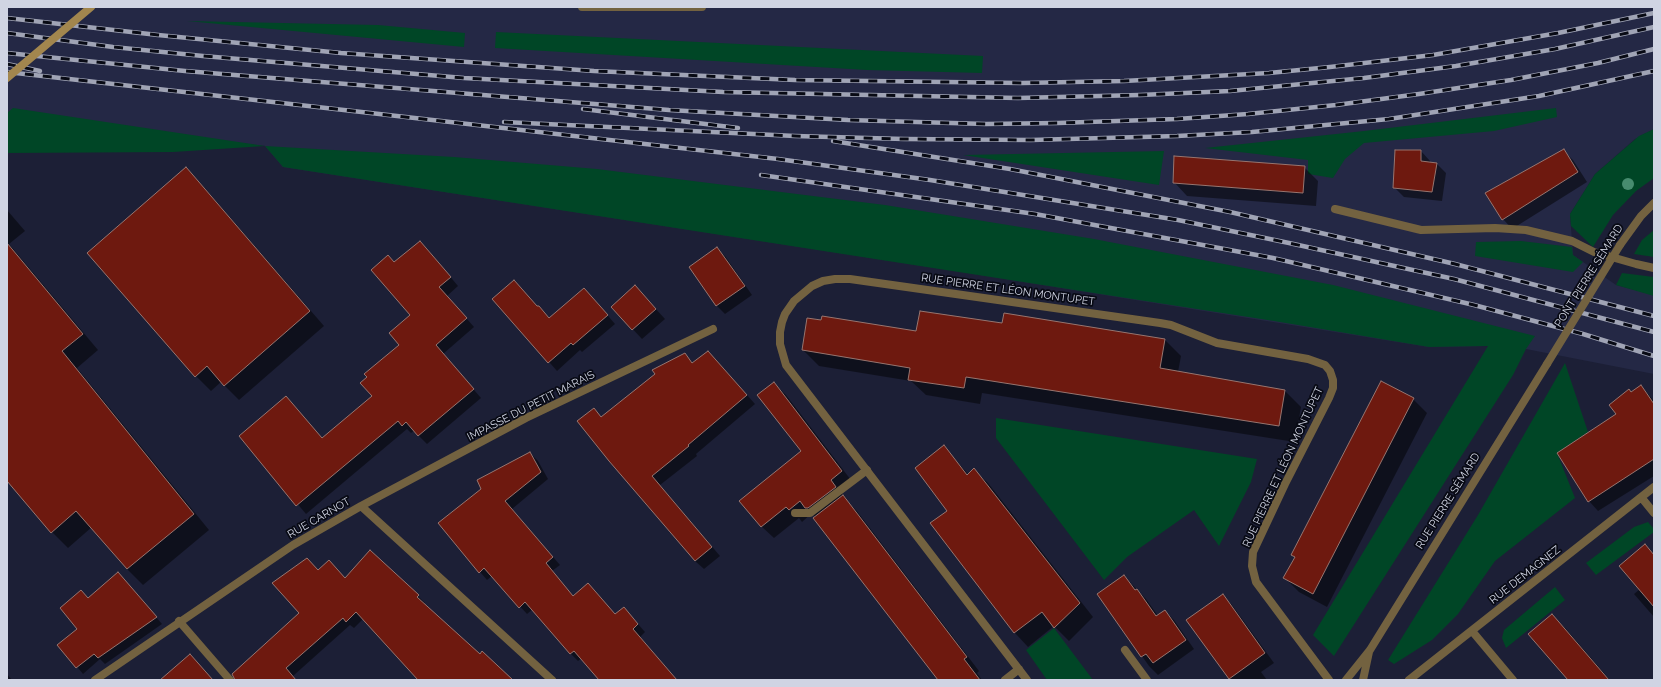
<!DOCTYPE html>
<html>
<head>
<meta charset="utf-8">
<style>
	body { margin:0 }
	#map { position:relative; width:1661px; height:687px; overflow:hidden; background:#1c1f36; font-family:Raleway,sans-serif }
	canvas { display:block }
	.frame { position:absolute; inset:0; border:8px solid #d0d4e3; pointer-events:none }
</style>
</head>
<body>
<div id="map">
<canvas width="1661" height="687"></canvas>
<div class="frame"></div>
</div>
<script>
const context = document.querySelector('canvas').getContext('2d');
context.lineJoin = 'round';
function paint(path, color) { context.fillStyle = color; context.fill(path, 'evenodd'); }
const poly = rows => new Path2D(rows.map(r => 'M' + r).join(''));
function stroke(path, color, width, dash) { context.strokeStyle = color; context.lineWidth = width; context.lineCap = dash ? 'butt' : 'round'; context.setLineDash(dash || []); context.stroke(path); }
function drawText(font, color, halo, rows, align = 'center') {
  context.font = font + ' Raleway,sans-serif'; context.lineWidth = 3.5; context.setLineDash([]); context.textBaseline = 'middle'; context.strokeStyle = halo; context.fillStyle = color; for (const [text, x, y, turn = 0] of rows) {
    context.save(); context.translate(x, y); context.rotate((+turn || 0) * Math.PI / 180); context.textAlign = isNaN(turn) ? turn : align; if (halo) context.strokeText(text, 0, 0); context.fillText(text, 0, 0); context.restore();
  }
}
paint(poly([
	[7,7,1654,7,1654,129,1635,139,1595,174,1570,214,1573,255,1616,285,1654,295,1654,374,1526,349,1488,346,1429,347,961,272,283,167,265,146,7,115]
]), '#242845');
paint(poly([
	[187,21,378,25,465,33,464,47],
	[496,32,983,56,982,73,867,70,495,48],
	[13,108,265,146,454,157,597,169,885,205,1094,239,1333,285,1535,336,1526,349,1513,375,1334,656,1313,635,1488,346,1429,347,1274,321,283,167,265,146,173,152,7,153,7,113],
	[1556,108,1557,117,1494,131,1364,143,1345,159,1333,178,1308,174,1308,160,1205,148,1364,131],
	[1654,129,1654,178,1636,191,1613,215,1593,247,1571,226,1570,214,1595,174,1639,136],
	[1164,151,1159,185,963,155],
	[1654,230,1654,257,1634,254,1642,240],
	[1521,241,1572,247,1573,255,1583,262,1573,272,1475,256,1476,242],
	[1622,273,1654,277,1654,296,1616,285],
	[1565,363,1588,432,1557,453,1575,498,1495,561,1458,614,1432,640,1394,664,1388,660,1478,515],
	[996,418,1257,459,1251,482,1219,546,1194,510,1127,557,1104,580,996,438],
	[1648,522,1654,529,1654,532,1596,575,1586,563,1634,527],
	[1555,587,1565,600,1506,648,1502,638,1504,630],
	[1054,628,1093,680,1047,680,1026,650]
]), '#004626');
paint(poly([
	[1421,151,1430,161,1430,163,1437,164,1446,173,1442,201,1404,197,1394,187],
	[1564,151,1573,160,1587,182,1512,229,1503,219],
	[1304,167,1318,181,1316,206,1187,196,1174,182],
	[186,169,201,184,324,326,239,400,221,382,211,391,196,376],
	[7,210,25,231,9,244,98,350,77,368,209,530,143,585,127,569,92,527,68,548,52,532,7,480],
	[717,249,725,256,752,295,725,314,717,306,690,267],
	[428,250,458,286,447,296,474,327,443,354,481,398,427,444,414,431,411,433,407,429,306,514,240,436,294,406,323,439,373,396,400,345,412,315,395,263],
	[644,296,665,319,642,339,612,307],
	[592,297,615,324,582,352,580,350,557,371,494,299,538,307,550,319],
	[808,319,917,332,1003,324,1165,340,1181,356,1178,372,1285,391,1301,407,1295,442,982,393,980,404,926,395,911,381,819,366,803,350],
	[685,355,693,363,717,361,755,404,696,454,697,456,660,485,720,556,704,569,695,561,594,409,602,418],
	[774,383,786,395,854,484,842,493,847,499,846,500,856,510,979,671,977,673,982,680,939,680,812,513,802,522,799,518,774,538,761,526,802,452],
	[1641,386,1654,401,1654,476,1598,511,1589,501,1617,414],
	[1413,399,1427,413,1327,607,1299,592,1285,578,1295,558,1292,555],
	[944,447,969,475,974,470,988,483,1093,617,1069,641,1054,626,1028,647,1015,633,931,524,948,511],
	[530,453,538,461,548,479,512,509,560,565,552,571,574,597,616,615,624,608,645,632,640,637,677,680,601,680,582,658,578,661,571,654,533,609,527,614,492,576,487,580,439,524],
	[1645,545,1654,555,1654,617,1634,594,1640,589],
	[370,551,418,596,425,603,424,605,480,655,512,680,418,680,363,619,354,628,350,625,293,676,296,680,236,680,301,613,318,571,345,579],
	[1124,576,1146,599,1158,616,1165,611,1174,620,1194,649,1158,675,1149,666,1099,595],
	[124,580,162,624,105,664,100,659,83,674,59,645,78,629,88,599],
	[1223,595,1232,605,1274,663,1261,672,1267,680,1231,680,1188,620],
	[1552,615,1566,629,1610,680,1569,680],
	[7,674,12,680,7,680]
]), '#0007');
const building = poly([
	[1564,149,1578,172,1502,220,1485,193,1564,149],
	[1395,150,1421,150,1421,161,1437,163,1432,192,1393,188,1395,150],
	[1174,156,1305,166,1303,193,1173,183,1174,156],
	[186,167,310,311,224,386,207,366,195,377,87,253,186,167],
	[420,241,451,277,439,287,467,318,436,345,474,389,418,436,406,422,402,426,398,421,296,506,239,436,286,396,322,438,372,396,360,383,367,377,364,374,399,345,389,333,410,315,371,270,388,255,394,262,420,241],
	[7,243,83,334,62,351,194,514,127,569,76,511,51,533,7,481,7,243],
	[717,247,745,286,716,306,689,267,717,247],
	[514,280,537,306,539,306,549,318,584,288,608,315,573,345,571,343,548,363,492,299,514,280],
	[635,285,656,309,632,330,611,307,635,285],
	[920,311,1002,323,1004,313,1165,339,1160,368,1285,390,1279,426,966,377,964,388,908,380,910,368,802,350,807,318,821,320,822,316,916,331,920,311],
	[708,351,747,395,688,445,689,446,652,476,712,547,695,561,609,461,577,421,594,408,601,417,655,374,652,370,685,353,692,363,708,351],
	[1381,381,1414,398,1313,594,1283,578,1295,557,1291,555,1381,381],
	[774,382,842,471,831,480,836,487,808,508,805,508,800,501,789,510,786,507,761,527,739,501,801,451,757,395,774,382],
	[1641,385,1654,404,1654,459,1588,502,1557,453,1616,414,1609,405,1629,389,1631,392,1641,385],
	[944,445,967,475,974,468,1080,603,1054,628,1042,612,1014,633,930,523,947,511,915,468,944,445],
	[530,452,541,472,505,501,553,557,546,563,573,596,588,583,615,614,624,607,638,624,633,629,677,680,599,680,574,651,570,654,525,602,519,608,484,568,479,573,438,523,481,489,477,480,530,452],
	[843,495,967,657,964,659,980,680,938,680,813,518,843,495],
	[1645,544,1654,555,1654,607,1619,566,1645,544],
	[370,550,419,595,417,597,480,654,482,651,513,680,418,680,356,612,346,622,343,618,286,668,296,680,235,680,232,674,299,613,272,583,307,558,318,570,329,560,345,578,370,550],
	[118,572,157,617,98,658,94,654,76,668,57,645,77,629,60,608,81,590,88,598,118,572],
	[1124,575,1135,590,1137,589,1156,616,1165,610,1186,640,1153,663,1146,654,1141,657,1097,594,1124,575],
	[1223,594,1265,653,1229,679,1186,620,1223,594],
	[1552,614,1609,680,1568,680,1528,634,1552,614],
	[190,654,213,680,160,680,190,654]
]);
paint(building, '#6e190f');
stroke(building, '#97756f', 1);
stroke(poly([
	[582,7,702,7],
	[1335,209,1421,230,1495,228,1526,230,1572,241,1594,252,1636,264,1654,268],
	[795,513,810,513,867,470],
	[1125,650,1147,680]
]), '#736240', 8);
stroke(poly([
	[1620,245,1641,216,1654,203],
	[1641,497,1654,513],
	[361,506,526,418,713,329],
	[179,621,230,680],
	[1472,631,1513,680],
	[95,680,293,545,361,506,552,680],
	[1005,680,1019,669],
	[1027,680,786,365,780,344,780,332,782,322,785,314,794,301,812,286,823,281,835,279,850,279,1160,323,1171,325,1217,343,1308,359,1325,365,1330,371,1333,380,1333,388,1329,398,1285,484,1253,552,1252,566,1256,582,1329,680],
	[1346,680,1370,650,1547,364],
	[1363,680,1369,652],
	[1409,680,1654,487]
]), '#736240', 8);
const rail = poly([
	[7,18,158,35,341,53,594,71,795,80,1022,83,1124,81,1269,73,1330,67,1433,55,1558,33,1654,13],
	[7,33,113,47,203,56,464,78,723,92,1018,98,1140,95,1230,91,1364,78,1456,66,1555,49,1654,27],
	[7,53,185,71,669,110,848,120,986,124,1058,123,1177,119,1248,114,1336,105,1419,94,1511,80,1598,63,1654,49],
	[7,64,40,71],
	[7,72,778,159,930,180,1178,220,1289,243,1454,279,1654,332],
	[583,109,738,128],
	[504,122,795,136,904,139,1031,140,1177,136,1252,132,1389,119,1539,96,1654,71],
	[833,141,1010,169,1230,212,1455,264,1654,316],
	[761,175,1035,214,1273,258,1474,305,1583,334,1654,356]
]);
stroke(rail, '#a0a4b5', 4.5);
stroke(rail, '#080a14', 3, [9]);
stroke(poly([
	[1547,364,1620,245]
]), '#736240', 8);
stroke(poly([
	[7,78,91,7]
]), '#a2864e', 8);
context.fillStyle = '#478c6f';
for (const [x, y] of [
	[1628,184]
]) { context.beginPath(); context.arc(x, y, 6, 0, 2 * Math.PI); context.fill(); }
drawText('11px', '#d0d4e3', '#080a14', [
	["PONT PIERRE SÉMARD",1589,276,-58],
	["RUE PIERRE ET LÉON MONTUPET",1008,290,8],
	["IMPASSE DU PETIT MARAIS",531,406,-27],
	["RUE PIERRE ET LÉON MONTUPET",1283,467,-65],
	["RUE PIERRE SÉMARD",1448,501,-58],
	["RUE CARNOT",319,518,-30],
	["RUE DEMAGNEZ",1525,575,-38]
]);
</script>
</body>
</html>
